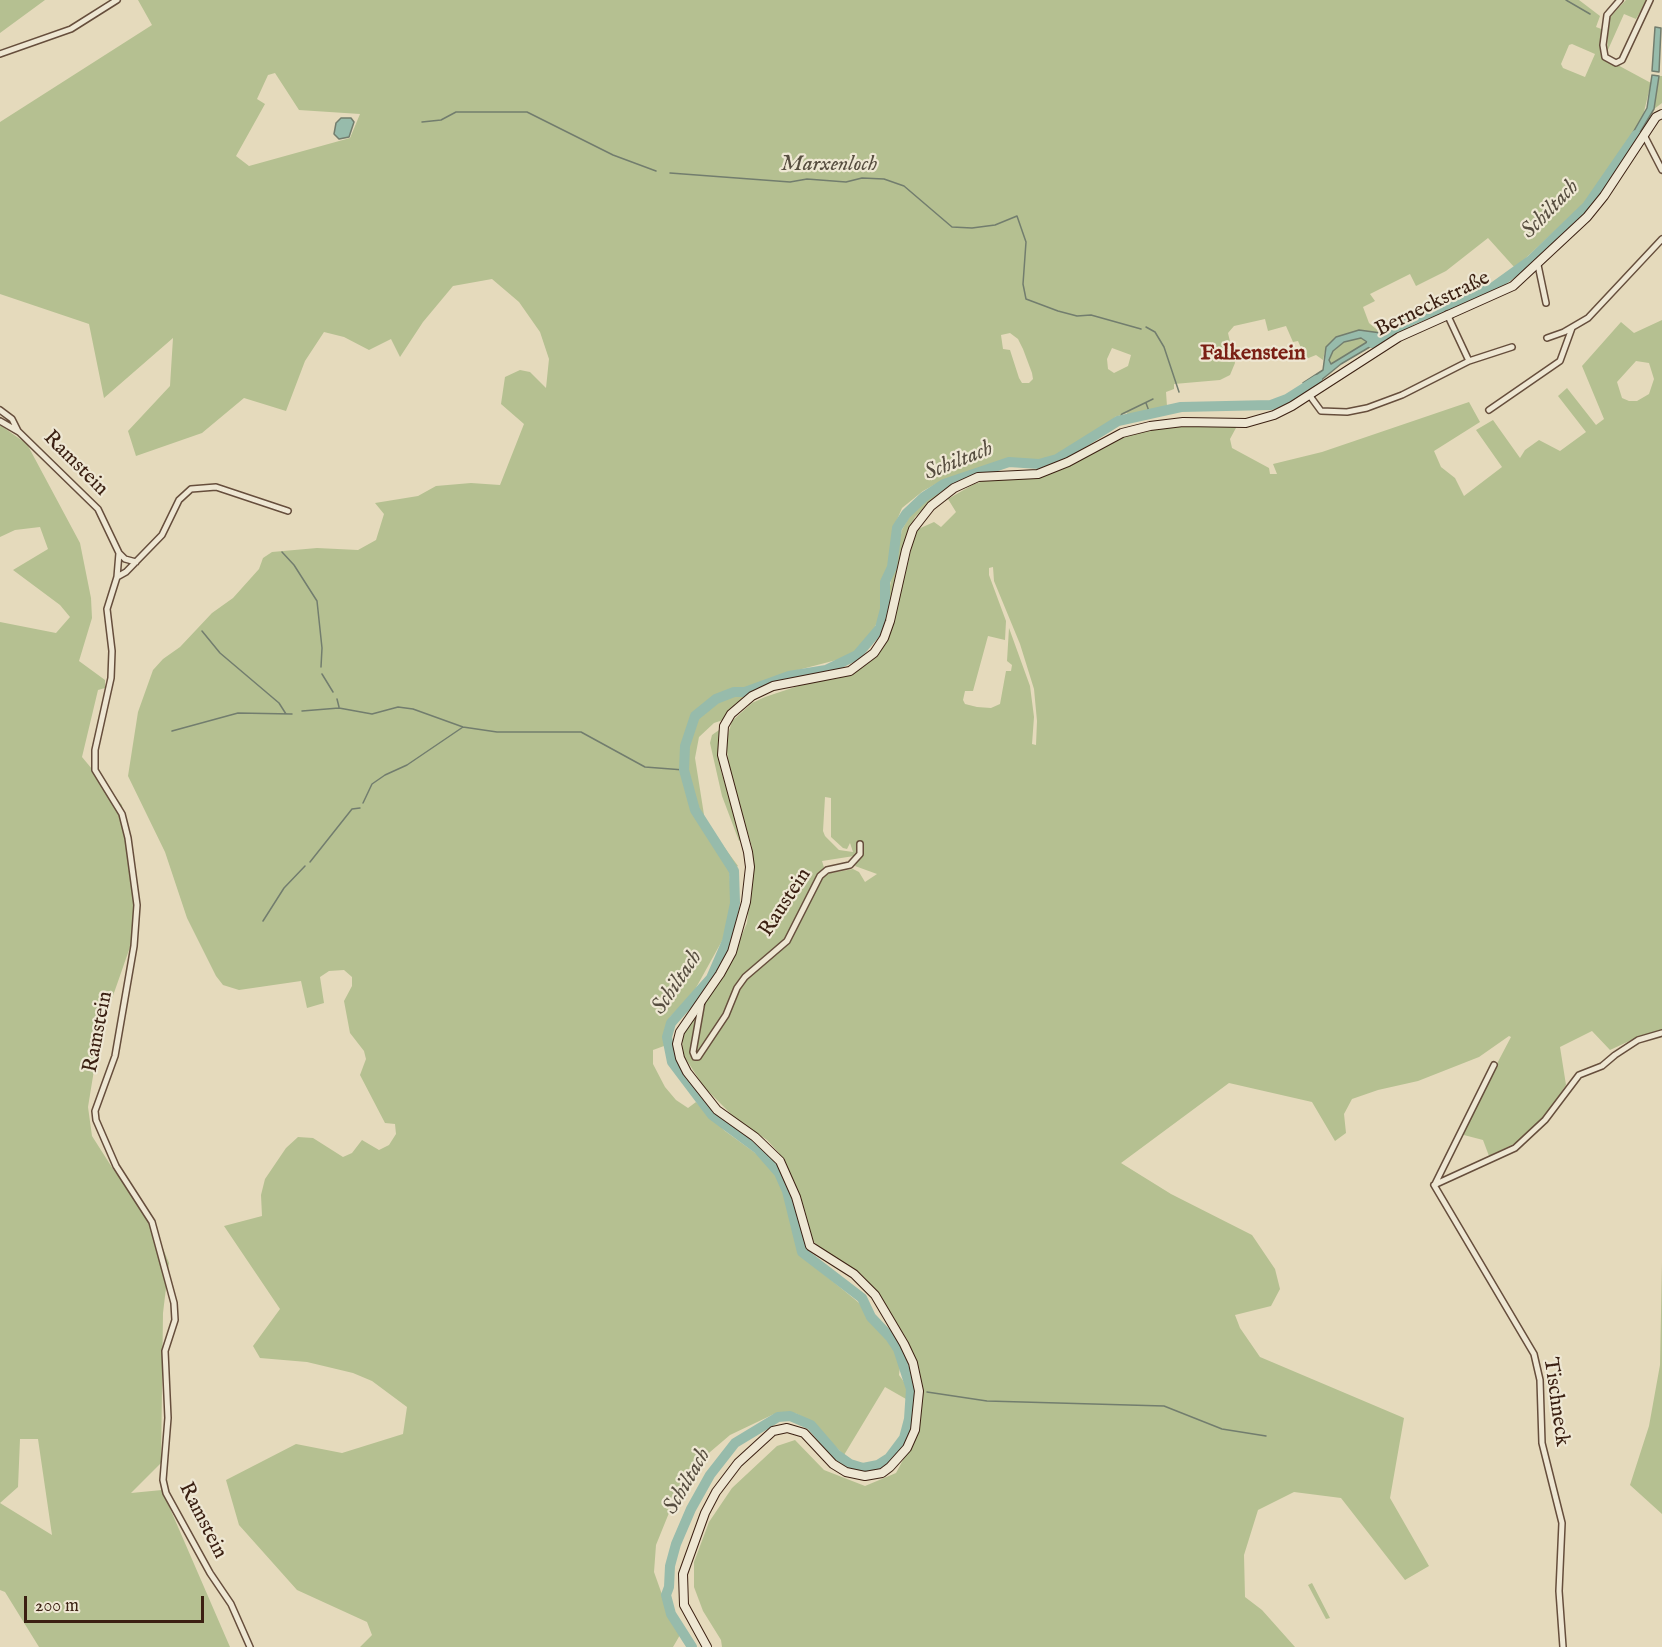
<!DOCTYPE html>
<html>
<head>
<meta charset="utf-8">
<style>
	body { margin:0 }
	#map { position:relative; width:1662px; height:1647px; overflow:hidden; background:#e5dabc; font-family:"IM FELL English",serif }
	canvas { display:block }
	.scale { position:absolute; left:24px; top:1596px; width:180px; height:27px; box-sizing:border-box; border:3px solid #3b2012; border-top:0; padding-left:8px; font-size:18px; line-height:21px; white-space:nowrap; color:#3b2012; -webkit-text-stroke:4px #eee7d3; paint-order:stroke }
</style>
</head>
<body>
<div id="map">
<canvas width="1662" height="1647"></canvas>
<div class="scale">200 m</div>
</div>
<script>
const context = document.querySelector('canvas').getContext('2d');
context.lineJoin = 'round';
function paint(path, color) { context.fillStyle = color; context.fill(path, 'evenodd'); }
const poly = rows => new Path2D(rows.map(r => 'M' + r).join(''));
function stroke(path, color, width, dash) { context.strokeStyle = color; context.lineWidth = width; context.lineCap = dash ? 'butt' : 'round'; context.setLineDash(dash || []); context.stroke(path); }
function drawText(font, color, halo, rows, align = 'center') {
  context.font = font + ' "IM FELL English",serif'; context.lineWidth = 4.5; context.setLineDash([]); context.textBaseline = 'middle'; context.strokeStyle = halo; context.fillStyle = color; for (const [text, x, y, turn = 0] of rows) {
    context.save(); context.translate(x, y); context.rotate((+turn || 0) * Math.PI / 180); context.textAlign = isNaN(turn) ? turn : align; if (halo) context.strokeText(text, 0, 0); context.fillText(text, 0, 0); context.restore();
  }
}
paint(poly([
	[0,0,45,0,0,33],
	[138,0,1579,0,1600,16,1596,27,1604,30,1600,47,1601,56,1651,83,1642,120,1587,201,1515,268,1488,238,1446,271,1416,286,1410,274,1370,294,1375,301,1363,307,1369,323,1381,333,1359,330,1326,347,1323,360,1316,355,1306,359,1298,341,1293,342,1286,326,1268,331,1265,319,1234,326,1228,333,1235,363,1230,375,1220,380,1174,384,1174,389,1166,392,1167,406,1128,417,1127,413,1115,417,1114,420,1062,453,1044,460,999,461,943,480,923,491,902,508,894,527,889,569,882,583,883,595,879,618,872,633,861,648,848,657,798,670,744,691,746,696,723,720,714,723,699,737,695,758,705,821,738,866,729,872,732,904,723,939,692,995,670,1017,664,1034,664,1046,653,1050,653,1064,665,1087,676,1100,688,1108,696,1102,725,1131,769,1163,785,1192,798,1253,858,1302,901,1357,899,1375,909,1389,906,1399,885,1387,844,1455,809,1420,795,1413,774,1414,730,1435,696,1464,673,1503,656,1545,654,1572,665,1603,680,1635,673,1647,360,1647,372,1635,367,1622,297,1590,239,1525,226,1480,296,1444,342,1453,403,1434,407,1407,372,1381,353,1373,307,1362,260,1358,253,1346,280,1309,224,1226,262,1216,261,1195,265,1179,286,1148,298,1137,313,1138,343,1157,352,1153,362,1140,379,1150,389,1145,396,1134,395,1124,385,1123,360,1075,366,1059,364,1051,350,1033,344,1001,352,986,352,977,344,970,329,971,320,977,324,1003,307,1008,301,981,239,990,223,985,216,976,187,918,165,852,128,776,138,712,153,670,163,659,180,647,212,613,233,598,259,569,263,558,272,552,317,548,358,550,376,540,384,514,375,503,418,496,436,486,471,483,500,485,524,424,501,404,505,377,520,370,530,372,546,388,549,359,540,332,519,302,492,279,453,286,423,322,400,357,391,339,369,350,344,337,324,332,305,361,286,411,244,398,202,433,136,456,128,431,170,386,173,338,104,398,89,324,0,294,0,122,152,25],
	[1572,44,1595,54,1585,77,1563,68,1561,64,1569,45],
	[275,73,299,110,360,114,350,138,249,166,236,156,265,104,257,99,268,75],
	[1010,333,1018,339,1023,349,1032,373,1033,379,1029,383,1022,383,1019,378,1010,350,1003,349,1001,335],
	[1112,348,1131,355,1128,366,1114,373,1108,369,1107,359],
	[1626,0,1647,0,1636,19,1624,14,1607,52,1609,18],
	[1659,76,1662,76,1662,103,1654,109],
	[1662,320,1662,1031,1638,1037,1610,1050,1592,1031,1560,1047,1566,1085,1546,1115,1524,1139,1489,1156,1483,1140,1460,1134,1511,1037,1509,1036,1479,1057,1418,1081,1378,1090,1352,1099,1344,1114,1346,1133,1335,1141,1312,1102,1229,1083,1121,1163,1171,1194,1252,1235,1275,1269,1280,1289,1271,1306,1235,1315,1240,1328,1260,1357,1404,1418,1390,1498,1429,1566,1405,1580,1341,1498,1294,1492,1258,1510,1244,1555,1245,1597,1262,1610,1295,1647,722,1647,721,1640,703,1611,694,1587,694,1562,709,1522,732,1488,777,1446,795,1440,824,1470,865,1486,896,1473,918,1432,923,1387,908,1341,879,1294,861,1274,830,1257,813,1241,792,1177,779,1153,767,1140,734,1117,704,1087,682,1053,683,1032,699,1008,702,1016,706,1001,726,972,747,923,753,865,752,847,729,769,726,741,732,721,752,703,765,697,804,684,840,678,863,667,878,656,891,632,916,530,934,522,941,527,956,512,948,499,974,484,987,480,1041,477,1120,437,1147,428,1182,426,1237,426,1230,439,1232,448,1269,468,1270,474,1277,474,1273,464,1322,452,1469,402,1480,422,1434,451,1441,467,1455,478,1464,496,1502,467,1476,430,1493,420,1520,458,1525,450,1539,440,1560,451,1586,432,1558,396,1567,388,1596,425,1604,419,1582,366,1621,322,1634,333],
	[1636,361,1649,363,1654,379,1649,394,1637,401,1629,401,1622,398,1617,382],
	[993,567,994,581,1020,644,1034,689,1037,721,1036,745,1032,744,1034,717,1030,686,1009,628,1007,661,1012,665,1011,671,1006,671,1000,704,991,708,977,707,965,704,963,700,965,691,973,691,988,636,1005,640,1006,621,989,575,989,568],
	[825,797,831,798,831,837,843,848,847,849,850,843,853,852,839,850,825,836,823,831],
	[854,853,857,861,855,866,877,874,865,882,859,872,853,869,826,874,822,861,854,856],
	[1361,338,1368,342,1331,364,1329,360,1333,351,1344,342],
	[0,425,27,444,80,543,91,598,92,618,79,661,105,680,105,688,98,690,82,757,122,805,137,927,100,1033,88,1107,92,1136,113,1169,152,1222,169,1263,163,1313,161,1463,131,1493,162,1490,230,1647,39,1647,5,1592,0,1590,0,1503,52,1535,38,1439,20,1439,18,1487,0,1503,0,622,56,633,70,617,60,605,13,570,48,549,40,527,15,530,0,537],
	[948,485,915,517,906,537,890,608,890,586,902,530,912,512,928,498],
	[719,730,718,749,721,771,742,838,739,841,722,796,710,743,712,735],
	[1662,1262,1662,1514,1630,1485,1649,1426,1660,1365],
	[1312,1583,1330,1618,1326,1619,1308,1585]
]), '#b5c091');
const water = poly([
	[1655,27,1661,28,1659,72,1652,71,1655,27],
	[1652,75,1659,76,1654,109,1632,146,1627,143,1647,108,1652,75],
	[341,118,351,118,354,122,349,137,339,139,334,134,336,123,341,118],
	[1359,330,1381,333,1385,338,1341,364,1314,386,1309,387,1303,383,1323,370,1326,347,1336,337,1359,330],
	[1361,338,1367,342,1331,364,1329,360,1333,351,1344,342,1361,338]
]);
paint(water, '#97bbab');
stroke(water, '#727d6e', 1.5);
stroke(poly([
	[1566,0,1590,14],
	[422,122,441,120,456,112,527,112,613,155,656,171],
	[670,173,790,182,807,179,846,182,862,178,884,179,904,186,952,227,972,228,995,225,1017,216,1026,242,1023,284,1026,299,1058,311,1077,316,1091,315,1141,329],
	[1146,327,1155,332,1164,347,1179,392],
	[1146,403,1150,414],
	[1117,422,1122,414,1153,399],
	[282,552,294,565,317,601,322,648,321,667],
	[202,631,220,653,279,703,286,714],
	[322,674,333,692],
	[337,699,339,707],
	[302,711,339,708,372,714,398,707,413,709,463,727,497,732,581,732,645,767,684,770],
	[172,731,238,713,292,714],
	[363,803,372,784,385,775,407,765,463,727],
	[310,862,352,809,360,808],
	[263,921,284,888,305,866],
	[927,1392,987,1401,1164,1406,1222,1429,1266,1436]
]), '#727d6e', 1.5);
stroke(poly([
	[1372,343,1414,319,1492,288,1531,260,1587,206,1636,135],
	[692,1647,671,1614,666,1595,669,1587,670,1566,676,1544,691,1509,710,1475,735,1443,778,1417,790,1416,811,1425,836,1454,850,1464,863,1468,878,1465,889,1458,904,1438,909,1419,911,1389,898,1349,890,1337,871,1317,862,1298,802,1252,787,1191,779,1173,758,1149,712,1115,672,1062,667,1037,671,1023,711,978,727,941,735,903,734,871,695,810,684,770,685,746,695,716,716,699,734,692,745,692,789,676,826,670,857,655,880,628,885,609,885,582,892,567,897,528,906,514,924,497,944,484,1009,462,1039,464,1057,459,1118,421,1181,407,1271,405,1287,399,1317,380]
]), '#97bbab', 10);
const minor = poly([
	[1620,0,1607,15,1603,45,1605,57,1616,63,1622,60,1650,0],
	[0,54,71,29,117,0],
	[1645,137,1662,170],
	[1538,265,1546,303],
	[1447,314,1469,361],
	[1547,338,1564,332,1588,318,1662,239],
	[1310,396,1321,411,1347,412,1367,408,1402,395,1469,361,1512,347],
	[0,410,12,419,18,431],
	[1489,410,1560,361,1572,328],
	[0,421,19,432,98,509,119,553,117,577,107,609,112,651,111,678,95,750,95,770,122,814,128,838,137,905,134,946,115,1056,95,1111,96,1120,116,1166,152,1222,174,1303,175,1320,165,1351,168,1418,163,1480,166,1493,210,1573,231,1604,250,1647],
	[119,553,125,559,136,562],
	[117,577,126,572,162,535,179,500,191,489,216,487,288,511],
	[702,1001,693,1052,695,1057,698,1057,726,1015,737,988,745,977,787,941,820,876,827,870,850,865,860,854,860,844],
	[1435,1184,1494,1065],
	[1434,1185,1534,1354,1540,1380,1542,1443,1562,1523,1559,1591,1563,1647],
	[1434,1185,1515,1148,1545,1120,1579,1075,1602,1066,1615,1055,1638,1040,1662,1033]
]);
const secondary = poly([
	[707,1647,684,1605,683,1574,705,1513,716,1492,738,1463,773,1431,787,1428,804,1433,833,1464,846,1472,865,1476,882,1473,890,1467,907,1448,915,1430,919,1391,913,1363,904,1344,875,1295,854,1274,810,1246,796,1197,780,1161,755,1137,717,1110,687,1072,680,1058,677,1044,680,1032,720,974,732,952,746,902,750,867,748,852,722,755,724,726,731,714,752,696,773,686,850,671,874,653,884,638,890,621,906,550,913,529,931,506,954,488,978,477,1038,474,1068,462,1122,433,1150,426,1183,422,1246,423,1274,415,1292,406,1399,337,1513,286,1587,217,1604,196,1656,117,1662,114]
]);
stroke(minor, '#664e3c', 8);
stroke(secondary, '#3b2012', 10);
stroke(minor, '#eee7d3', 5);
stroke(secondary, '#eee7d3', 8);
drawText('21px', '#3b2012', '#eee7d3', [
	["Berneckstraße",1433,305,-26],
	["Ramstein",75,464,45],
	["Raustein",786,903,-57],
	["Ramstein",99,1032,-79],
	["Tischneck",1555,1402,82],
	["Ramstein",202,1521,63]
]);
drawText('italic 22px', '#574e40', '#eee7d3', [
	["Marxenloch",829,165],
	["Schiltach",1551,210,-46],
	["Schiltach",959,462,-22],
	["Schiltach",678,983,-56],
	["Schiltach",688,1482,-60]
]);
drawText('bold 22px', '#7a1f14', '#eee7d3', [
	["Falkenstein",1253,354]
]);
</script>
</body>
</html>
